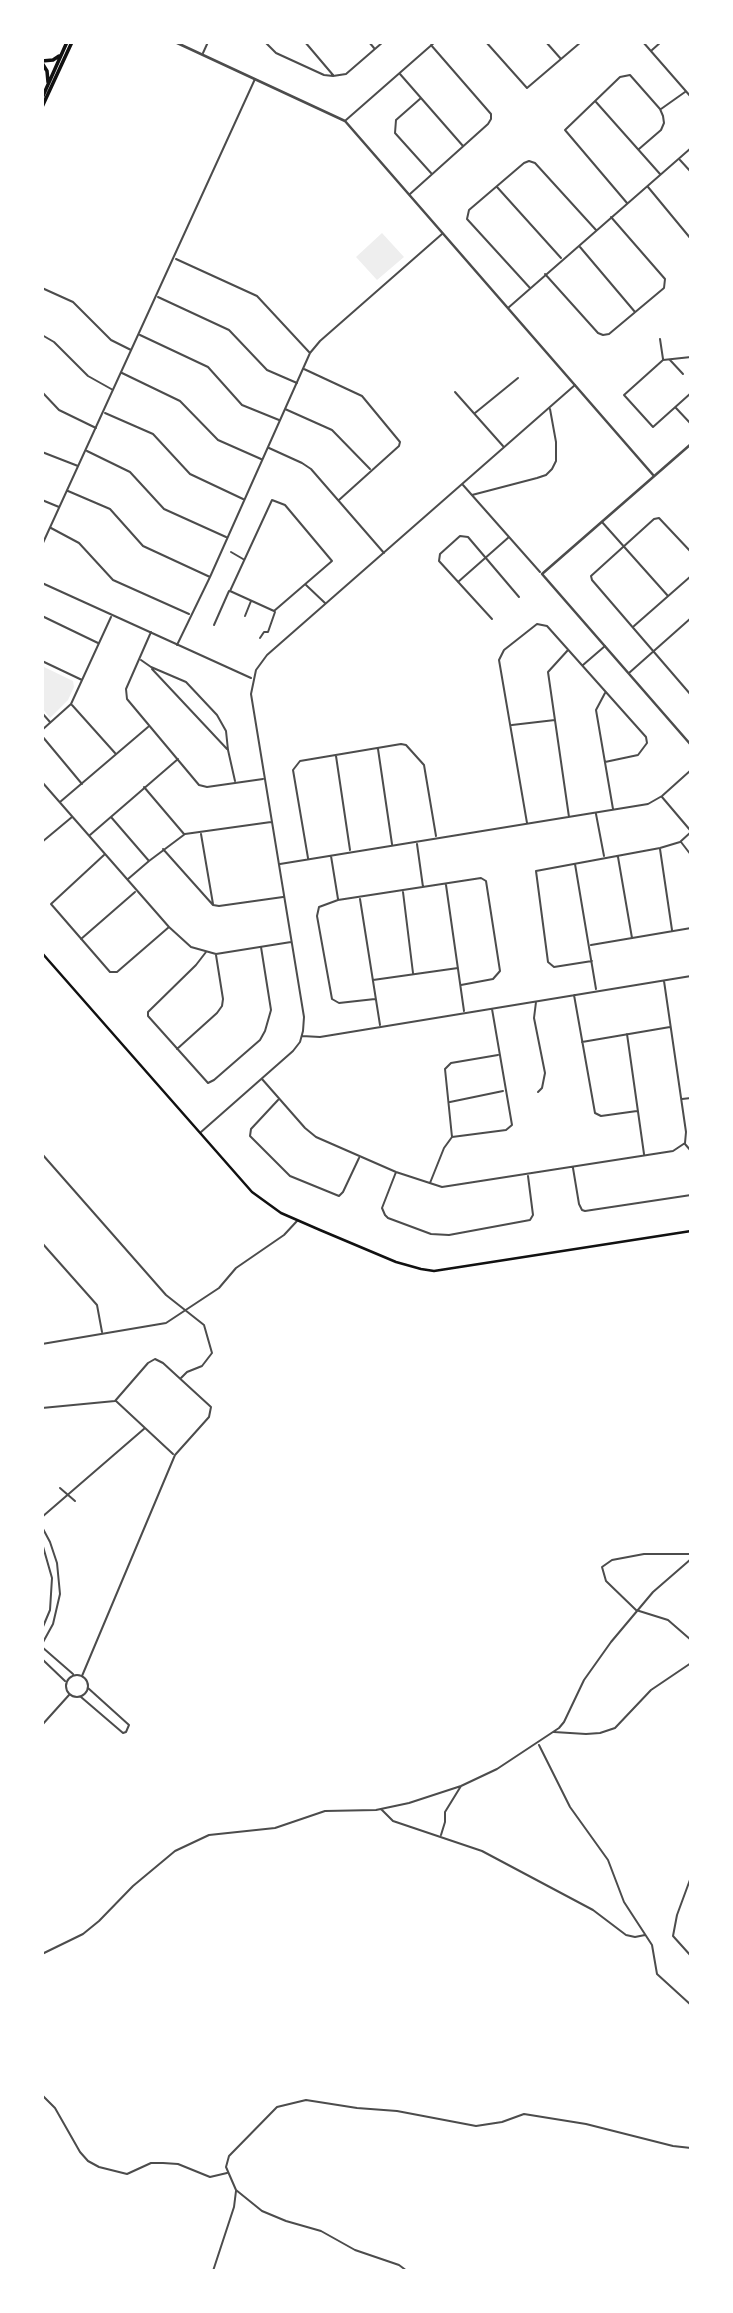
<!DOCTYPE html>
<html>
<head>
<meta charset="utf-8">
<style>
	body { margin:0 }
	#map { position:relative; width:733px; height:2313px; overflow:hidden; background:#fff; font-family:Inter,sans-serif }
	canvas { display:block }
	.frame { position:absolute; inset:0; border:44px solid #fff; pointer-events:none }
</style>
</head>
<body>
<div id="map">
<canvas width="733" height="2313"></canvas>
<div class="frame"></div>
</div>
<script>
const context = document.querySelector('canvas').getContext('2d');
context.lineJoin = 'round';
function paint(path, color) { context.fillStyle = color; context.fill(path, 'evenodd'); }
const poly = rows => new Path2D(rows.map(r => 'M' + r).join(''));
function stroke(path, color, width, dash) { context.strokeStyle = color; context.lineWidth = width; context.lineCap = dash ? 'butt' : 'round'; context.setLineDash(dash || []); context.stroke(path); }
paint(poly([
	[382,233,404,257,377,280,356,257],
	[42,666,73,681,74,687,68,700,50,718,42,708]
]), '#eee');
stroke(poly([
	[265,42,276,53,324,75,333,76,346,74,383,42],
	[305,42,333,75],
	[369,42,374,48],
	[486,42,527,88,581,42],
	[546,42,561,59],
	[643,42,691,97],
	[652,50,661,42],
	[203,53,208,42],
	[400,74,463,146],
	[421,98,396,120,395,133,431,173],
	[596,102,660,174],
	[661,109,685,92],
	[346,120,435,42],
	[680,160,691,172],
	[497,187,561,258],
	[648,187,691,239],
	[410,194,488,124,491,119,491,114,431,45],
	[627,203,565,130,620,77,630,75,660,109,663,116,664,123,661,130,639,149],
	[580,247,635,312],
	[176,259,257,296,309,352],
	[545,274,598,333,603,335,609,334,664,288,665,279,611,217],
	[42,288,73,302,111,340,131,350],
	[530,288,467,219,469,210,524,163,529,161,535,163,596,230],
	[158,297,229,330,267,370,297,383],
	[508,308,691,148],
	[42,335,54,342,88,376,113,390],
	[140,335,208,367,242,405,279,420],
	[660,339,663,359],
	[691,357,663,360,624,395,653,427,691,393],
	[670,360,683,374],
	[304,369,362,396,400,442,399,446,339,500],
	[122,373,180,401,218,440,261,459],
	[42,392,59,410,96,428],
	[455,392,503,446],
	[676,408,691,424],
	[285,409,332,430,370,469],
	[105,413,153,434,190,474,243,499],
	[475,413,518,378],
	[269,448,302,463,311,469,384,553],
	[87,451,130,472,164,509,226,537],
	[42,452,78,466],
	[463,485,540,572],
	[68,491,110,509,143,546,210,577],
	[472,495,537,478,546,475,552,469,556,461,556,442,550,409],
	[42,500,59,507],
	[272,500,285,505,332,561,274,611,230,591,272,500],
	[602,522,668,596],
	[51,528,79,543,113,580,189,614],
	[42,545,255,79],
	[231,552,243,559],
	[691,552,659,518,654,519,591,576,592,580,691,695],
	[458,582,509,537],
	[42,583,251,678],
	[306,585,325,603],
	[42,616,98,643],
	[245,616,251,601],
	[492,619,439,561,440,554,460,536,468,537,519,597],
	[214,625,229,591],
	[634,626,691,576],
	[151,632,126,689,127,699,199,785,207,787,263,779],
	[260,638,264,632,268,632,275,612],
	[177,645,210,577,310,353,320,341,442,234],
	[568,650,548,672,569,817],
	[141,660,151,667,186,682,217,715,226,731,228,750,235,781],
	[42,661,82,680],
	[583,665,605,646],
	[152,669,227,749],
	[629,673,691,618],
	[605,693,596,710,613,809],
	[72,705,115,753],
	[42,713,50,722],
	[512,725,555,720],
	[42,730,71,704,111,617],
	[42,736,82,784],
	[378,749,392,844],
	[336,756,350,850],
	[42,782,169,927,191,947,216,954,291,942],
	[144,787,184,834],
	[662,797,690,830],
	[60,802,148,727],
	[596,814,604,856],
	[111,817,149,861,128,879],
	[527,823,499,660,504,650,537,624,547,626,646,737,647,743,638,755,605,762],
	[201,834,213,904],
	[90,835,178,759],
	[42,842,72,817],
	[681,842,691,855],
	[417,844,423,887],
	[163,849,213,905,219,906,283,897],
	[660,849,672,930],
	[104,855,51,904,110,972,117,972,169,927],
	[331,856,338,899],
	[618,857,632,938],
	[308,858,293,770,300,761,401,744,406,745,424,765,436,836],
	[149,861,185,834,271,822],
	[280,864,648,804,662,796,691,770],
	[575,864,596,989],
	[446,885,464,1011],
	[403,892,413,973],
	[360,899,380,1025],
	[81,939,135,892],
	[591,945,691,928],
	[206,952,196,965,148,1012,148,1016,208,1083,214,1080,260,1040,265,1031,271,1010,261,947],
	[592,961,554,967,548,962,536,871,660,848,680,842,691,832],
	[373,980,458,968],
	[574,995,595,1113,601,1116,637,1111],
	[375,999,339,1003,332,999,317,916,319,907,338,900,481,878,486,881,500,971,493,979,461,985],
	[536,1002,534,1018,545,1073,542,1088,538,1092],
	[627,1034,644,1154],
	[302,1036,320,1037,691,976],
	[582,1042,670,1027],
	[177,1049,217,1013,222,1006,223,999,216,955],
	[262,1079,305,1128,316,1137,396,1172,442,1187,673,1151,685,1143,686,1132,664,981],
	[682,1099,691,1098],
	[278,1100,251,1129,250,1136,290,1176,339,1196,343,1192,359,1158],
	[450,1102,503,1091],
	[201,1132,293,1051,300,1042,303,1031,304,1017,251,694,256,670,267,655,575,385],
	[452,1137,506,1130,512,1125,492,1009],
	[685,1144,691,1151],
	[42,1154,166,1295,204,1325,212,1353,202,1366,187,1372,181,1378],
	[573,1168,579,1204,582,1210,585,1211,691,1195],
	[396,1172,382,1208,385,1215,388,1218,431,1234,449,1235,530,1220,533,1215,528,1176],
	[430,1183,444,1148,452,1137,445,1069,451,1063,498,1055],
	[42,1243,97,1305,102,1332],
	[42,1344,166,1323,219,1288,236,1268,284,1235,297,1221],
	[116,1401,173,1454],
	[42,1408,115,1401,148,1363,155,1359,163,1363,211,1407,209,1417,175,1455,82,1676],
	[60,1488,75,1501],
	[42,1517,145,1428],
	[42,1527,50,1542,57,1563,60,1594,53,1624,42,1644],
	[42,1543,52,1578,50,1610,42,1629],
	[691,1554,644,1554,612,1560,602,1567,606,1581,636,1610,668,1620,691,1640],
	[42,1647,73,1674],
	[42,1659,65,1681],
	'66 1686a11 11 0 1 1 22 0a11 11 0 1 1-22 0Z',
	[81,1697,123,1733,126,1732,129,1725,88,1688],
	[42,1725,69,1695],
	[554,1732,586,1734,600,1733,615,1728,651,1690,691,1663],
	[539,1745,570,1807,608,1860,624,1902,652,1945,657,1974,691,2005],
	[381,1809,393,1821,482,1851,593,1910,626,1935,635,1937,645,1935],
	[441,1835,445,1822,445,1812,461,1786],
	[691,1877,677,1915,673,1936,691,1956],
	[42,1954,83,1934,99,1921,133,1886,175,1851,209,1835,275,1828,325,1811,376,1810,409,1803,461,1786,497,1769,559,1728,564,1722,584,1680,611,1642,653,1592,691,1559],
	[42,2095,55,2108,80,2152,88,2161,99,2167,127,2174,151,2163,163,2163,178,2164,210,2177,227,2173],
	[213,2271,234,2207,236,2191],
	[407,2271,399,2265,355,2250,321,2231,286,2221,262,2211,236,2190,226,2167,229,2156,277,2107,306,2100,357,2108,397,2111,476,2126,502,2122,524,2114,586,2124,673,2146,691,2148]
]), '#4c4c4c', 2);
stroke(poly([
	[175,42,345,121,654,476],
	[691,444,542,574,691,745]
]), '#4c4c4c', 2.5);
stroke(poly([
	[42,953,252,1192,281,1213,320,1230,396,1262,421,1269,434,1271,691,1231]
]), '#111', 2.5);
stroke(poly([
	[42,61,53,60,59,56],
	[42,63,47,71,48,82],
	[42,98,67,42],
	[42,107,72,42]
]), '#111', 3.5);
</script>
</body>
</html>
